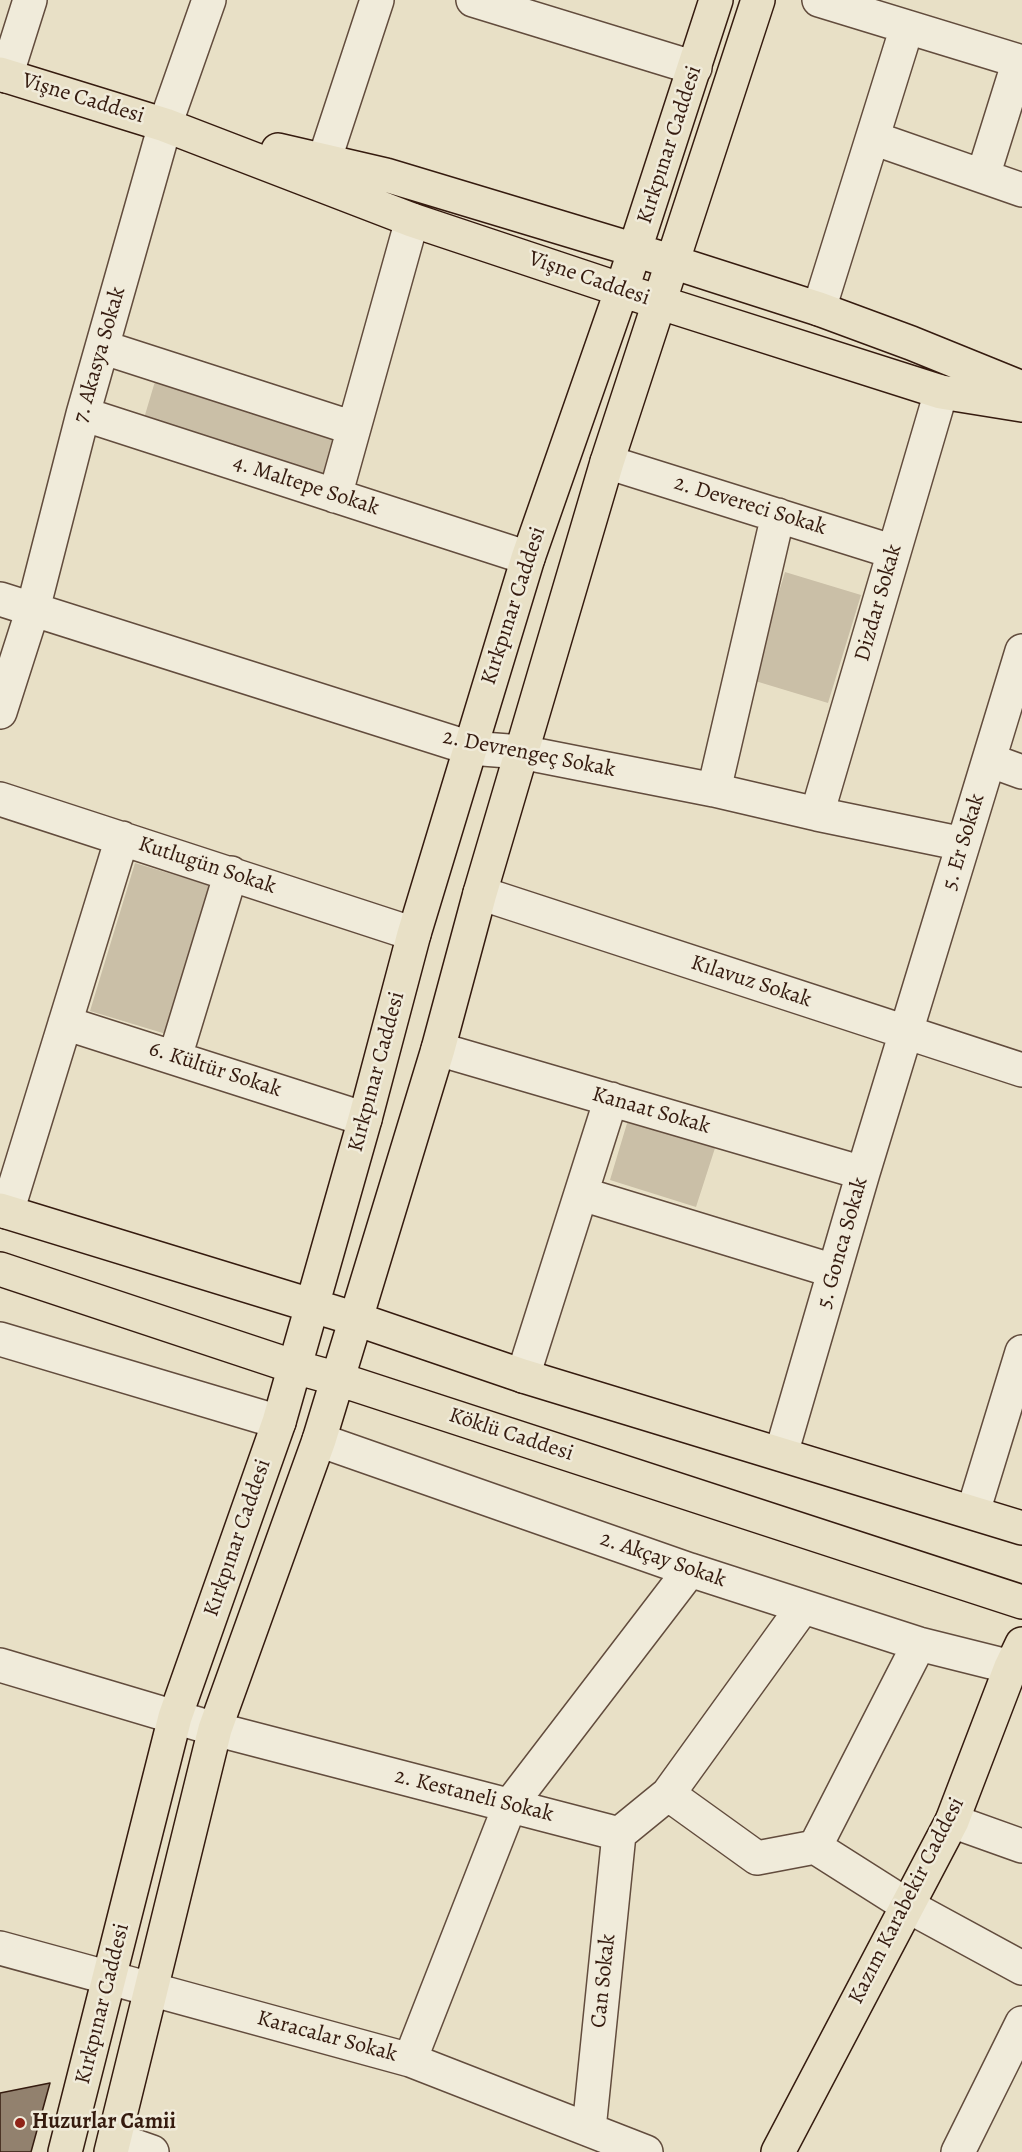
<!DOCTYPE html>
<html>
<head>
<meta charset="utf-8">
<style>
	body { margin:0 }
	canvas { display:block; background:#e8e0c6 }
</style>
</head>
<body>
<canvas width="1022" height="2152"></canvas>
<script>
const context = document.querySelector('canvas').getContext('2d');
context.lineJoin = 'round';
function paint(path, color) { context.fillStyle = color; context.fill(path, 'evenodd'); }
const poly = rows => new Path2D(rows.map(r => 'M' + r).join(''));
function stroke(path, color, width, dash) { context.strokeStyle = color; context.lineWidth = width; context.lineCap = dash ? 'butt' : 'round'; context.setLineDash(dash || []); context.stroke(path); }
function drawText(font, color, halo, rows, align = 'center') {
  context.font = font + ' Alegreya,serif'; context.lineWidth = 5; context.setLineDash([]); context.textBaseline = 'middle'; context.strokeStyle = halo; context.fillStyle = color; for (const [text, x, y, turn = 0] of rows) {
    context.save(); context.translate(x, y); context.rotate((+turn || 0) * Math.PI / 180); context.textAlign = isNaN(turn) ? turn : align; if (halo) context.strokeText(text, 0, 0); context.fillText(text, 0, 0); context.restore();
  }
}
paint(poly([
	[156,378,341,437,326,483,142,425],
	[785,572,861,595,828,703,752,680],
	[135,863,211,886,166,1034,90,1011],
	[628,1120,715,1148,696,1207,610,1180]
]), '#cabfa7');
const building = poly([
	[50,2083,31,2152,0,2152,0,2093,50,2083]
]);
paint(building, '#92816e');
stroke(building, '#351b0f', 1.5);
const minor = poly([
	[473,0,695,68],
	[819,0,1022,62],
	[6,76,30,0],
	[873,138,1022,190],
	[324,161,377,0],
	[983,176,1019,61],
	[819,309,907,27],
	[102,347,353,428],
	[83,414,528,558],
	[607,462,894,552],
	[335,496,412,220],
	[0,599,470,748,521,752,714,790,817,814,963,844],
	[0,712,33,609,83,414,165,125,209,0],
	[989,760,1022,772],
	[714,790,778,515],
	[0,799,414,934],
	[817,814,941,392],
	[480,893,1022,1070],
	[65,1023,365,1119],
	[438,1049,863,1173],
	[175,1057,231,873],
	[582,1194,834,1271],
	[7,1212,122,838],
	[0,1339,279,1422],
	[523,1376,611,1099],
	[319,1440,690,1570,919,1644,1011,1667],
	[781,1454,863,1173,1022,651],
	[973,1512,1022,1352],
	[0,1665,215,1729,619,1834,668,1794,757,1858,815,1847,908,1906,1022,1968],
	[668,1794,803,1607],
	[952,1821,1022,1846],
	[815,1847,919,1644],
	[0,1948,410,2060,646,2152],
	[410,2060,510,1805,690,1570],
	[589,2129,619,1834],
	[115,2139,152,2152],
	[958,2152,1022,2023]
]);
const major = poly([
	[0,74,165,125,412,220,658,302,941,392,1022,405],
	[278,150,386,175,635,250,819,309,911,343,1022,388],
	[0,1210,356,1319,523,1376,1022,1528],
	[0,1269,295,1367,338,1379,1022,1602],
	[65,2152,175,1717,279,1422,365,1119,414,934,528,558,622,289,716,0],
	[111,2152,215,1729,319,1440,438,1049,480,893,607,462,758,0],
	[778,2152,952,1821,1011,1667,1022,1644]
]);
stroke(minor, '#624c3d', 36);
stroke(major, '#351b0f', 36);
stroke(minor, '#f0ebda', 33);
stroke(major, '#e8e0c6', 33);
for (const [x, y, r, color] of [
	[20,2123,6,"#8f2418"]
]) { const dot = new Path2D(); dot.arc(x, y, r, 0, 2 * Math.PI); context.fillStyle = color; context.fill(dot); stroke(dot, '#f0ebda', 2); }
drawText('22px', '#351b0f', '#f0ebda', [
	["Vişne Caddesi",83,99,17],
	["Kırkpınar Caddesi",670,145,-72],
	["Vişne Caddesi",589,279,19],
	["7. Akasya Sokak",100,355,-74],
	["4. Maltepe Sokak",306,486,18],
	["2. Devereci Sokak",750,506,17],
	["Dizdar Sokak",879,603,-74],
	["Kırkpınar Caddesi",514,606,-72],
	["2. Devrengeç Sokak",529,754,11],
	["5. Er Sokak",964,842,-73],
	["Kutlugün Sokak",207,866,18],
	["Kılavuz Sokak",751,982,18],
	["6. Kültür Sokak",215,1070,18],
	["Kırkpınar Caddesi",377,1072,-75],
	["Kanaat Sokak",651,1111,16],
	["5. Gonca Sokak",843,1243,-74],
	["Köklü Caddesi",511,1435,18],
	["Kırkpınar Caddesi",238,1538,-71],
	["2. Akçay Sokak",663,1560,19],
	["2. Kestaneli Sokak",474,1796,14],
	["Kazım Karabekir Caddesi",907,1901,-63],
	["Can Sokak",604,1981,-84],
	["Kırkpınar Caddesi",103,2004,-76],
	["Karacalar Sokak",327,2037,15]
]);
drawText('bold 22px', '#351b0f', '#f0ebda', [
	["Huzurlar Camii",32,2123]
], 'left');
</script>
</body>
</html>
